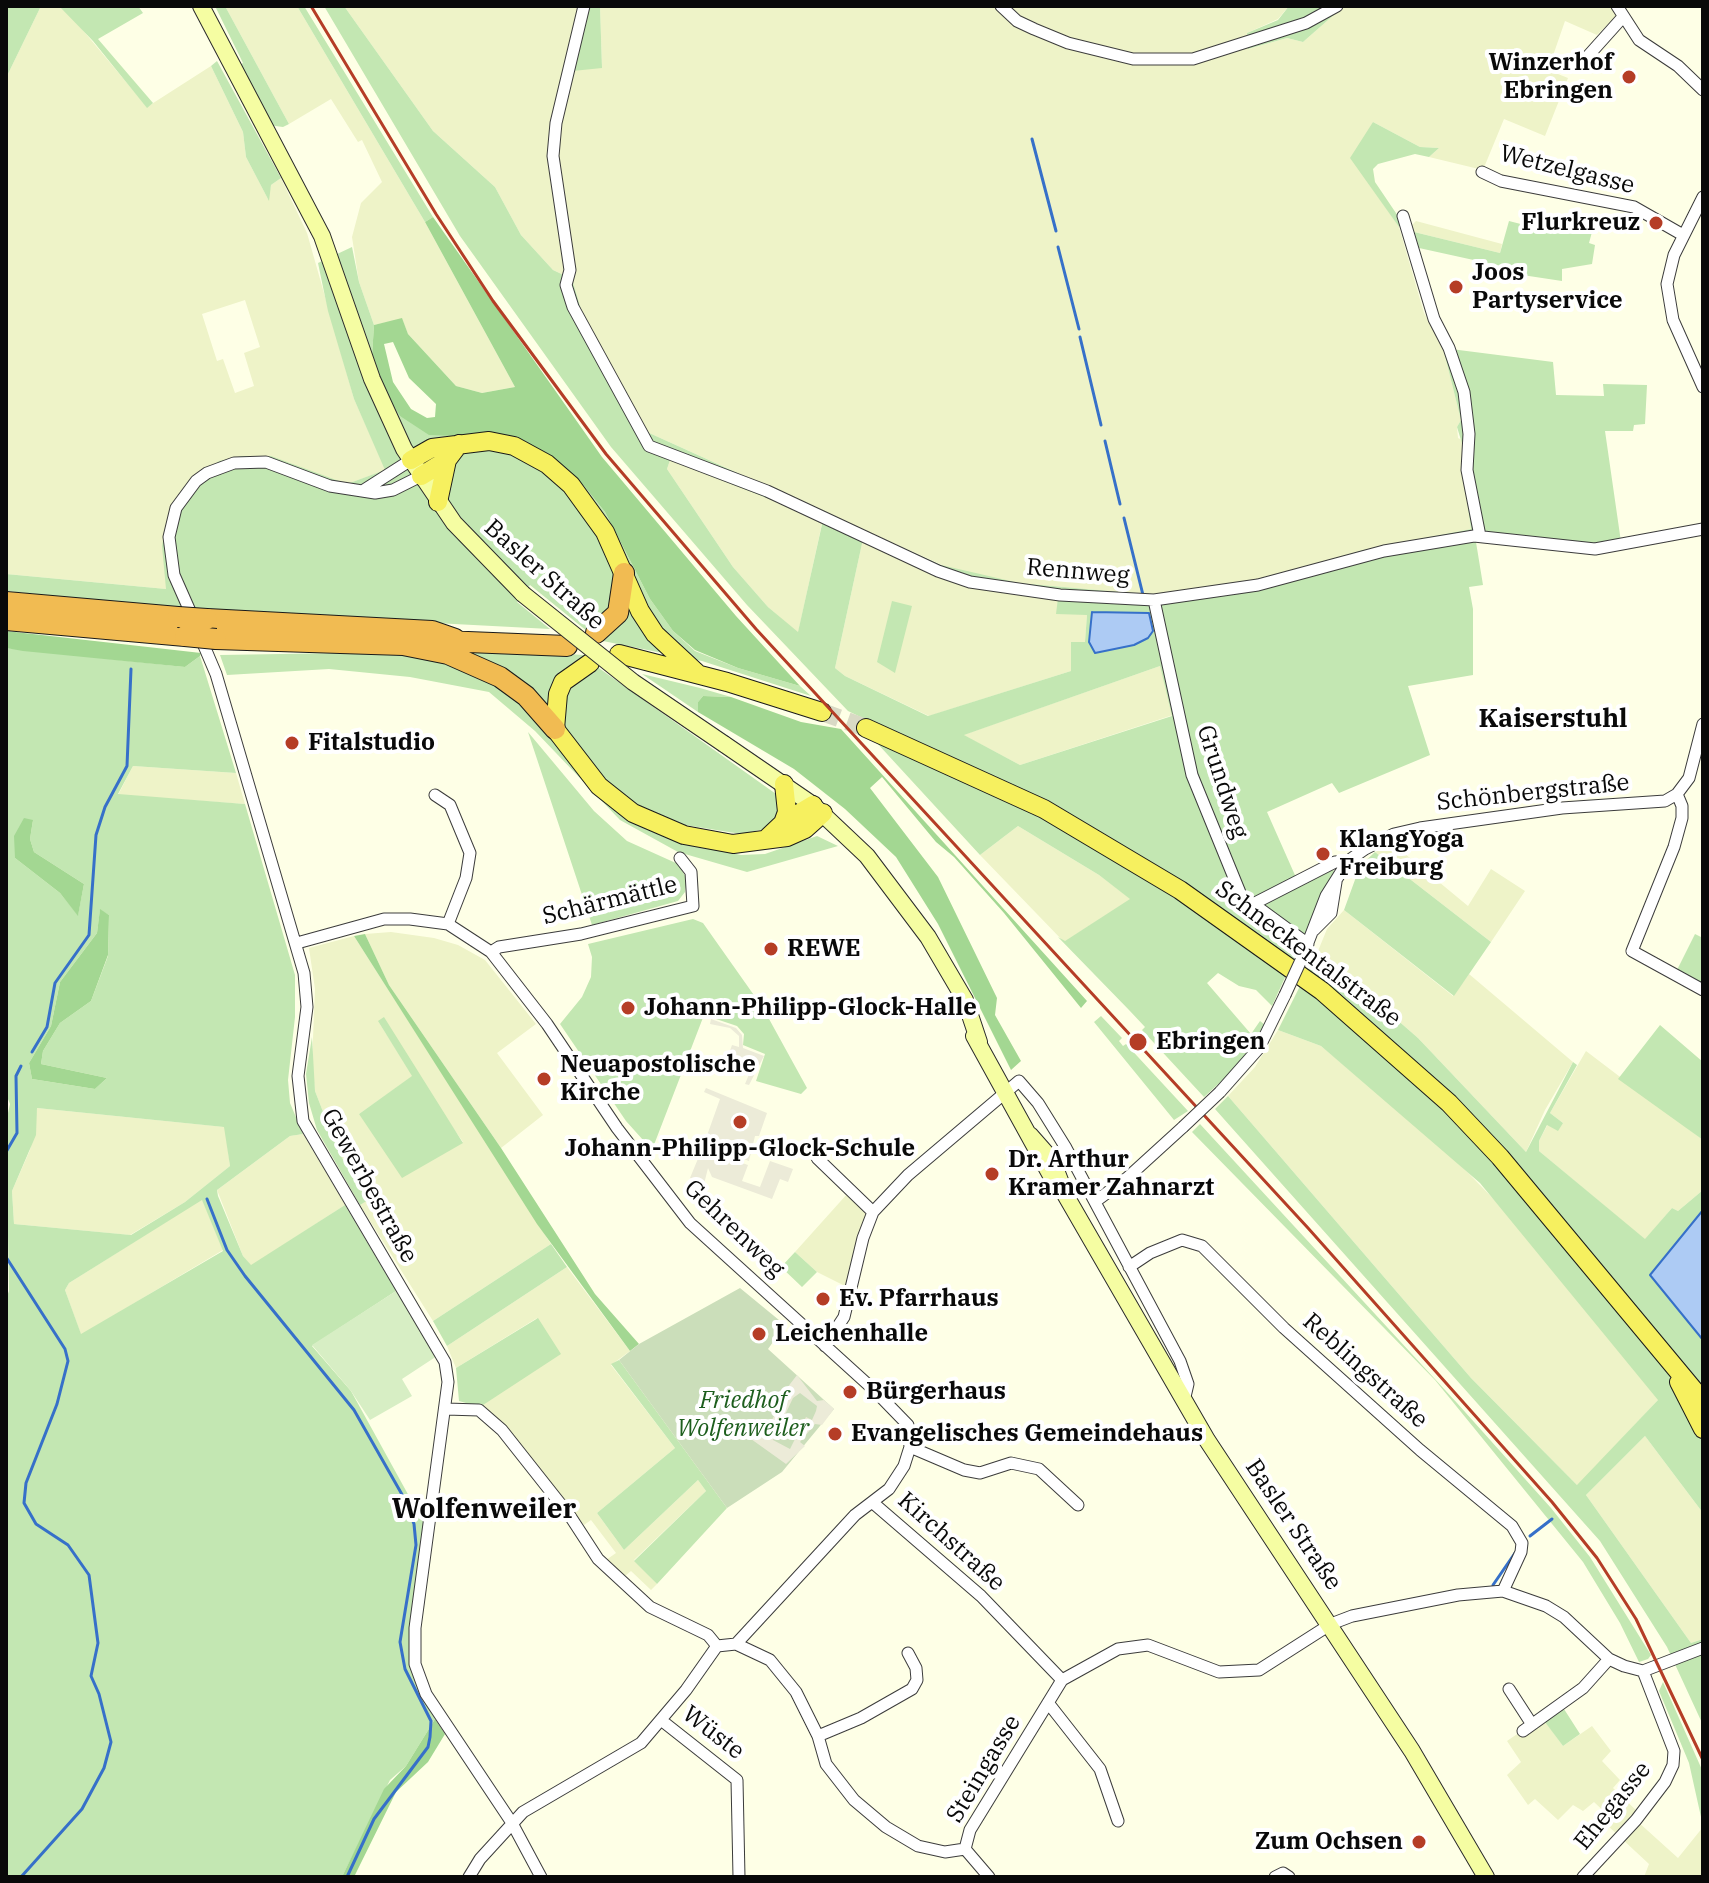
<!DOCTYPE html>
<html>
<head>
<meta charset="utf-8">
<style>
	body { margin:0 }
	#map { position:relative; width:1709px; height:1883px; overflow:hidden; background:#feffe6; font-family:"IBM Plex Serif",serif }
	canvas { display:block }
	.frame { position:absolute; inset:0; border:8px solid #090909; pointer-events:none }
</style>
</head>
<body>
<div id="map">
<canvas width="1709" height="1883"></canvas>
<div class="frame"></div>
</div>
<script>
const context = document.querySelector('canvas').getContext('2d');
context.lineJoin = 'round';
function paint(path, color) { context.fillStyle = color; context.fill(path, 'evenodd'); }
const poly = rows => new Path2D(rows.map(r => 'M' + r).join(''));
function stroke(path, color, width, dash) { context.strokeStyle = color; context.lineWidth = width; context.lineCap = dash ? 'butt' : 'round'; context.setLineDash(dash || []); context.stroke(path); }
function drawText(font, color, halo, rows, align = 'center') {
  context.font = font + ' "IBM Plex Serif",serif'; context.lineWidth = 8; context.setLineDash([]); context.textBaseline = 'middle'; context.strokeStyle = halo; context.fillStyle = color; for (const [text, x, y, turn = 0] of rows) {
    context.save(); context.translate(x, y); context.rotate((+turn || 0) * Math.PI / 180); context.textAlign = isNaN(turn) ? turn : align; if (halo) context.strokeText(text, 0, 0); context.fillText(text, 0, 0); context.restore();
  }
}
paint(poly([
	[41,6,59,6,71,16,147,107,211,66,243,132,246,157,268,199,271,185,281,178,307,233,354,399,386,470,347,484,332,482,288,462,166,589,6,574,6,78],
	[245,300,260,347,244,353,254,386,235,393,223,359,217,361,202,314],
	[225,6,297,6,425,222,515,387,482,393,456,386,408,334,402,319,374,325,359,282,352,237,361,203,382,182,362,140,358,142,331,99,289,124],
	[344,6,579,6,602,67,600,6,1289,6,1278,19,1247,33,1249,49,1287,38,1303,42,1344,6,1613,6,1617,15,1597,35,1565,21,1548,70,1568,78,1545,136,1504,119,1483,170,1429,157,1439,148,1420,147,1373,122,1361,171,1399,227,1424,313,1443,348,1461,420,1457,427,1458,438,1462,440,1464,450,1464,481,1471,529,1363,550,1258,581,1152,595,1019,583,951,569,647,432,584,319,572,279,553,270,521,235,495,187,433,131],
	[1416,221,1502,244,1500,253,1414,232,1412,225],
	[670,460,823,519,798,633,768,607,733,567,667,469],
	[863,539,902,559,1059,598,1087,615,1085,643,1071,642,1071,671,929,716,845,676,835,668],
	[1160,666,1173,715,1020,765,963,735],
	[133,766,236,773,245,804,118,795],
	[1018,826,1099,875,1131,899,1064,942,980,855],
	[1393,844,1468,906,1491,869,1525,891,1491,942,1375,852],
	[1344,910,1453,996,1469,974,1573,1062,1545,1110,1526,1152,1418,1038,1318,951,1327,929],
	[391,932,434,938,458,945,485,960,536,1024,497,1053,543,1115,501,1148,389,985,365,934],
	[354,936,551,1244,433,1321,360,1205,368,1199,339,1153,315,1091,312,1063,315,989,309,948],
	[378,1021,463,1142,359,1114,413,1076],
	[1278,1030,1321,1046,1447,1151,1507,1213,1659,1399,1578,1486,1471,1378,1228,1096,1255,1067],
	[1586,1051,1703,1140,1703,1190,1678,1211,1672,1208,1645,1240,1539,1151,1539,1141,1548,1124,1563,1123,1550,1113],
	[37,1108,225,1127,230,1166,185,1202,130,1235,14,1224,12,1191,30,1150],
	[303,1134,345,1205,251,1266,243,1256,217,1190,290,1136],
	[848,1193,867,1210,847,1287,817,1272,795,1252],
	[202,1199,223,1250,81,1335,65,1290,69,1283],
	[567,1267,630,1351,611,1365,675,1448,597,1513,624,1550,698,1480,706,1491,634,1560,657,1584,651,1590,631,1571,624,1577,606,1560,616,1553,591,1520,584,1525,545,1476,480,1407,537,1318,456,1368,447,1346],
	[1645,1436,1703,1513,1703,1639,1691,1643,1586,1495],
	[1542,1717,1563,1746,1592,1726,1611,1751,1602,1761,1620,1780,1613,1788,1641,1815,1637,1821,1678,1858,1703,1827,1703,1877,1644,1877,1649,1864,1607,1825,1611,1818,1594,1802,1583,1811,1573,1805,1558,1820,1535,1799,1528,1805,1507,1775,1521,1762,1507,1741]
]), '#eef3c8');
paint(poly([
	[6,6,41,6,6,78],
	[59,6,138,6,143,13,98,39,153,103,147,108,93,41],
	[215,6,225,6,289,124,283,127,268,125,238,66,243,63],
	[297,6,304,6,433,217,425,222],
	[324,6,344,6,433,131,495,187,521,235,553,270,572,279,584,319,647,432,941,565,1019,583,1153,595,1258,581,1363,550,1471,529,1464,481,1464,450,1457,427,1461,420,1443,348,1553,362,1556,395,1604,396,1603,384,1647,385,1645,424,1634,425,1633,431,1605,431,1621,542,1609,544,1475,536,1483,585,1469,587,1473,609,1473,675,1408,686,1430,755,1339,793,1332,783,1267,812,1298,882,1331,867,1334,871,1293,961,1084,825,848,711,747,605,611,447,460,236],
	[670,460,823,520,798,632,768,607,733,567,667,469],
	[863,539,970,587,1058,598,1056,614,1087,615,1085,642,1071,642,1071,671,928,716,845,676,835,668],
	[1160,666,1172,716,1020,765,964,735],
	[579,6,600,6,602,68,563,72],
	[1289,6,1344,6,1303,42,1287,38,1248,49,1247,33,1278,20],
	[217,61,281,178,271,185,269,201,246,157,243,132,211,66],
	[1373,122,1420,147,1439,148,1429,157,1415,154,1378,164,1373,169,1375,182,1400,219,1399,227,1350,158],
	[1561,216,1579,219,1577,228,1592,232,1589,243,1595,245,1592,264,1562,269,1562,281,1509,273,1510,268,1419,248,1414,232,1500,253,1509,221,1548,231,1551,222,1559,223],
	[352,247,359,282,374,325,372,356,400,416,511,438,543,452,584,486,605,512,650,599,673,631,695,651,738,668,800,686,811,696,702,661,598,640,530,585,517,602,550,629,205,611,6,591,6,574,166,589,162,546,166,525,182,491,219,461,242,456,271,456,347,484,385,470,354,399,328,311,318,263],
	[892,601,912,606,895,673,877,662],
	[6,648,185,667,200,656,236,773,133,766,118,794,245,804,295,975,295,1017,288,1080,290,1103,303,1134,290,1136,217,1190,218,1196,243,1256,251,1265,345,1205,396,1291,312,1346,351,1391,415,1507,425,1511,409,1656,416,1684,435,1719,406,1766,390,1780,342,1877,6,1877,6,1299,9,1291,6,1122,10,1104,6,1094],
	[33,820,30,839,34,852,84,884,78,915,60,893,15,858],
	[100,910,109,915,108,956,91,1001,60,1023,43,1051,41,1064,107,1078,95,1089,32,1079,29,1063,51,1026,60,982,97,933],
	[37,1108,224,1127,230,1166,185,1202,131,1235,14,1224,12,1191,36,1135],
	[202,1200,223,1251,81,1334,65,1290,69,1283],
	[478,648,583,655,587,658,550,717,474,659,470,652],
	[343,653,427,656,484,674,530,710,612,806,646,829,672,840,741,855,765,854,817,836,838,846,747,872,678,852,620,820,535,731,489,692,410,677,329,669,227,675,220,655],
	[596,666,776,794,781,814,769,828,741,834,660,821,614,792,565,729,561,717,560,706,575,675],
	[642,674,700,688,731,697,703,696,698,702,698,712],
	[528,732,594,811,627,841,678,864,687,879,685,892,678,901,592,925],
	[876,742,1006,797,1167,890,1287,973,1272,1006,1256,990,1239,986,1218,973,1207,983,1251,1034,1260,1021,1265,1025,1237,1067,1204,1097,1142,1030,1145,1027,1129,1010,1058,937,1065,941,1130,899,1099,875,1018,826,980,855],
	[1375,852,1491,942,1454,996,1344,910,1360,866],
	[693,919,703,923,763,1008,807,1088,801,1094,756,1081,765,1054,743,1045,744,1034,737,1026,704,1015,652,1150,626,1121,560,1024,582,997,591,977,592,957,588,944],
	[1695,934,1703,938,1703,985,1677,970],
	[1318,951,1418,1038,1526,1152,1573,1062,1577,1065,1550,1113,1563,1123,1558,1131,1547,1125,1539,1141,1539,1151,1645,1239,1672,1208,1678,1211,1703,1190,1703,1394,1561,1220,1307,972],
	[1301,984,1418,1085,1497,1163,1665,1366,1703,1441,1703,1513,1645,1436,1586,1495,1691,1643,1703,1639,1703,1725,1667,1647,1600,1541,1215,1109,1228,1096,1471,1378,1577,1485,1658,1400,1480,1183,1321,1046,1278,1030],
	[1101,1016,1122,1038,1119,1041,1123,1046,1126,1044,1188,1111,1174,1120,1094,1022],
	[384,1017,463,1143,402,1178,359,1114,412,1076,378,1021],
	[1660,1025,1703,1062,1703,1140,1618,1079],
	[312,1037,315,1091,339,1153,368,1200,360,1205,317,1130,309,1103,306,1074],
	[1200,1124,1457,1403,1551,1508,1590,1557,1651,1655,1648,1659,1639,1662,1620,1623,1583,1562,1435,1380,1192,1132],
	[551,1244,567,1267,447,1346,433,1321],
	[795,1252,817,1272,802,1287,781,1267],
	[538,1318,561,1354,480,1407,459,1401,456,1368],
	[619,1360,727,1508,657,1584,634,1561,706,1491,698,1480,624,1550,597,1513,675,1448,611,1364],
	[1663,1682,1703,1772,1703,1826,1689,1763,1659,1691],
	[1564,1709,1580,1734,1563,1746,1545,1722]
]), '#c3e7b2');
paint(poly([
	[433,217,602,457,736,616,800,686,738,668,695,650,673,631,650,599,605,512,584,486,543,452,511,438,429,435,400,416,386,393,372,356,374,325,402,318,408,334,456,386,482,393,515,387,425,222],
	[393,342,409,378,436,404,435,417,427,418,411,409,393,382,384,344],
	[6,631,201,653,200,656,185,667,23,651,6,648],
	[703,696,731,697,801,722,841,729,1087,1001,1081,1008,1004,913,954,857,936,842,882,777,870,788,938,877,997,998,995,1015,1021,1061,1011,1070,938,924,896,857,845,809,794,769,698,712,698,702],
	[24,818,33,820,30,839,34,852,84,884,78,916,60,893,15,858,14,836],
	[100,909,109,915,108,955,91,1001,60,1023,43,1051,41,1064,107,1078,95,1089,32,1079,29,1063,51,1026,60,982,97,933],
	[365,934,389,985,501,1148,595,1294,639,1344,630,1351,537,1224,354,936],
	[435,1719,445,1734,428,1762,396,1792,354,1877,342,1877,384,1789,406,1766]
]), '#a3d792');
paint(poly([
	[740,1288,785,1325,768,1349,834,1409,782,1472,727,1508,619,1360,639,1344]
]), '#cbdeba');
paint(poly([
	[396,1291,437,1356,402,1379,412,1396,370,1420,351,1391,312,1345]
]), '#d7eec4');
paint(poly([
	[711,1019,736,1028,742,1035,743,1048,764,1056,749,1085,745,1084,750,1072,726,1062,732,1045,739,1047,739,1036,730,1028,710,1024],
	[706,1088,767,1113,759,1136,755,1136,749,1161,704,1144,720,1099,704,1092],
	[702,1149,748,1165,742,1181,760,1187,770,1161,793,1169,788,1182,780,1179,772,1199,712,1177,708,1168,704,1184,690,1178],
	[797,1375,817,1401,824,1400,834,1409,822,1425,815,1424,800,1442,805,1446,786,1464,751,1439,767,1430,776,1412,777,1401],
	[800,1393,817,1406,816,1411,812,1420,806,1417,790,1449,773,1440,793,1398]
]), '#ecebd8');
const water = poly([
	[1092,612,1149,613,1153,631,1148,638,1134,645,1095,653,1089,642,1092,612],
	[1703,1210,1703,1340,1650,1275,1703,1210]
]);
paint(water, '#adcbf4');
stroke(water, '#3670c9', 2);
stroke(poly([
	[1032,139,1056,231],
	[1058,247,1079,329],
	[1080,337,1101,425],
	[1105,441,1120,504],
	[1124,518,1143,595],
	[32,1052,47,1027,55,983,89,935,96,835,105,807,127,766,131,669],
	[6,1152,17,1133,16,1076,21,1066],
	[207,1199,227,1250,245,1276,354,1410,404,1498,414,1524,416,1545,400,1642,405,1669,431,1721,430,1737,428,1747,374,1819,347,1877],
	[6,1257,65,1349,68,1361,57,1404,26,1483,24,1503,36,1524,68,1545,89,1575,98,1643,91,1676,99,1694,111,1742,104,1768,82,1809,21,1877],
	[1530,1536,1552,1519],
	[1493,1585,1515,1553]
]), '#3670c9', 3);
stroke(poly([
	[822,712,866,728]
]), '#d9dac5', 18, [18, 9]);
const street = poly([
	[584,6,556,123,553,156,570,270,566,285,573,307,649,446,767,491,938,571,970,582,1060,595,1154,600,1258,585,1384,551,1474,536,1595,549,1703,529],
	[1001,6,1017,21,1034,29,1068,43,1133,59,1193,59,1306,23,1337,6],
	[1617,6,1639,40,1678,66,1703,90],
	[1579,66,1622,18],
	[1482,172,1501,181,1634,207,1683,235],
	[1703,197,1674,255,1667,284,1673,320,1703,387],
	[1403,216,1434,319,1449,348,1464,392,1469,434,1467,470,1480,536],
	[364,490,411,460],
	[1154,600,1192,775,1241,895,1308,944],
	[193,618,174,575,169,537,176,508,196,481,207,473,234,463,266,462,330,486,375,493,393,490,421,476],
	[199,634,216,674,304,973,307,1007,298,1076,303,1121,445,1362,448,1382,415,1628,415,1664,426,1694,512,1823,541,1877],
	[1677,794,1682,806,1682,818,1674,847,1632,951,1703,990],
	[435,795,450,805,470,853,466,878,448,924],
	[1255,903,1335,862,1348,861],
	[1314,930,1331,913,1336,882],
	[297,943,384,919,410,919,448,924,491,952,547,1024,617,1128,690,1223,874,1390,908,1425,910,1447,904,1466,889,1489,872,1502,981,1596,1062,1680,1118,1649,1148,1645,1219,1672,1259,1670,1331,1624,1352,1616,1458,1595,1503,1591,1546,1606,1564,1617,1609,1659,1624,1666,1643,1671,1703,1648],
	[491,952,499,947,581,934,693,906,691,872,680,858],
	[1302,958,1326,896,1348,861,1365,849,1394,834,1420,828,1562,808,1665,801,1677,794,1689,778,1703,724],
	[1220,1092,1259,1048,1285,995],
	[817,1158,873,1212],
	[1096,1201,1127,1178,1183,1127],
	[1129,1267,1150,1253,1182,1240,1202,1246,1284,1328,1420,1450,1512,1526,1522,1543,1521,1552,1503,1591],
	[825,1346,844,1317,863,1238,873,1212,908,1175,1019,1081,1038,1103,1066,1148,1180,1361,1188,1384,1184,1401],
	[446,1409,479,1410,502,1430,570,1516,598,1559,650,1607,708,1635,717,1646,736,1644,770,1660,796,1692,818,1736,826,1764,854,1800,886,1827,918,1846,945,1852,965,1849],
	[910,1447,964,1470,980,1473,1011,1463,1039,1469,1078,1505],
	[736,1644,855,1515,872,1502],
	[1509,1689,1531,1723],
	[1049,1704,1100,1769,1118,1821],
	[661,1720,737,1780,739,1877],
	[1523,1731,1583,1688,1609,1659],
	[818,1736,861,1718,912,1689,917,1680,916,1668,908,1653],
	[469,1877,480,1859,523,1812,641,1743,686,1690,717,1646],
	[989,1877,965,1849,970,1830,1062,1680],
	[1275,1877,1283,1873,1289,1877],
	[1583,1877,1636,1820,1665,1782,1673,1765,1674,1751,1643,1671]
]);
const secondary = poly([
	[201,6,322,236,372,379,404,449,454,523,523,594],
	[724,744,813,805,867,856,928,937,965,1000,979,1042],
	[974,1036,1055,1183],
	[1030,1135,1052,1160,1066,1196,1207,1440,1412,1751,1486,1877]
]);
const primary = poly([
	[411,460,432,448,489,441,514,446,547,464,571,485,605,532,640,611,655,634,697,673],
	[421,476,447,460],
	[438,502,447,460,459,444],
	[619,654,727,682,822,712],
	[590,663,563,682,558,694,555,729,599,786,633,813,684,835,733,844,787,837,805,829,823,813],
	[866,728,1044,809,1180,890,1322,991,1449,1103,1500,1157,1703,1401],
	[783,823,787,812,784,784],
	[765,840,783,823,813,805],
	[1679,1382,1703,1429]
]);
const highway = poly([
	[6,602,178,617],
	[207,619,432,631,455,639],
	[6,620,185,636],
	[596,633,618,613,624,573],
	[216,639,403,645,448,654,500,677,526,696,555,729],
	[443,641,567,646]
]);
stroke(street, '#3c3c3c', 13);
stroke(secondary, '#2b2b2b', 18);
stroke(primary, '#1a1a1a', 20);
stroke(highway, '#1a1a1a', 22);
stroke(street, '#fff', 11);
stroke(secondary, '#f5fda2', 16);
stroke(primary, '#f6f05f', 18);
stroke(highway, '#f1bb52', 20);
stroke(poly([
	[311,6,436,214,493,301,606,454,756,629,1308,1228,1552,1502,1597,1558,1636,1619,1703,1760]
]), '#b53d26', 3);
const streetBridge = poly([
	[1285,995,1302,958],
	[1183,1127,1220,1092]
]);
const secondaryBridge = poly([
	[523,594,633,682,724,744]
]);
const highwayBridge = poly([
	[178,617,207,619],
	[185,636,216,639]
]);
stroke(streetBridge, '#3c3c3c', 13, []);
stroke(secondaryBridge, '#2b2b2b', 18, []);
stroke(highwayBridge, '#1a1a1a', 22, []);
stroke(streetBridge, '#fff', 11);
stroke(secondaryBridge, '#f5fda2', 16);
stroke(highwayBridge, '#f1bb52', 20);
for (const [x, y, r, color] of [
	[1629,77,8,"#b53d26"],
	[1656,223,8,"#b53d26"],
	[1456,287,8,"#b53d26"],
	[292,743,8,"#b53d26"],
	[1323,854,8,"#b53d26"],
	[771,949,8,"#b53d26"],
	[628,1008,8,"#b53d26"],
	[1138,1042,10,"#b53d26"],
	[544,1079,8,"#b53d26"],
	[740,1122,8,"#b53d26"],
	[992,1174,8,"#b53d26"],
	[823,1299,8,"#b53d26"],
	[759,1334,8,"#b53d26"],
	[850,1392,8,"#b53d26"],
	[835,1434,8,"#b53d26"],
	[1419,1842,8,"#b53d26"]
]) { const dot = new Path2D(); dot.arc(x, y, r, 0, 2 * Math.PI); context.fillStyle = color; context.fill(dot); stroke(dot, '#fff', 3); }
drawText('bold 24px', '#090909', '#fff', [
	["Winzerhof",1613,63,"right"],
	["Ebringen",1613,91,"right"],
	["Flurkreuz",1640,223,"right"],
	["Joos",1472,273],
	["Partyservice",1472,301],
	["Fitalstudio",308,743],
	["KlangYoga",1339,840],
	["Freiburg",1339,868],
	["REWE",787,949],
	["Johann-Philipp-Glock-Halle",644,1008],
	["Ebringen",1156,1042],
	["Neuapostolische",560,1065],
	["Kirche",560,1093],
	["Johann-Philipp-Glock-Schule",740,1149,"center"],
	["Dr. Arthur",1008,1160],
	["Kramer Zahnarzt",1008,1188],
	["Ev. Pfarrhaus",839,1299],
	["Leichenhalle",775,1334],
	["Bürgerhaus",866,1392],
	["Evangelisches Gemeindehaus",851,1434],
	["Zum Ochsen",1403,1842,"right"]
], 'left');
drawText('24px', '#090909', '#fff', [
	["Wetzelgasse",1567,170,14],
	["Rennweg",1078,572,5],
	["Basler Straße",544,575,42],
	["Grundweg",1222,782,72],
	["Schönbergstraße",1533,793,-6],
	["Schärmättle",610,901,-14],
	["Schneckentalstraße",1308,954,37],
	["Gewerbestraße",369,1186,61],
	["Gehrenweg",734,1229,44],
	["Reblingstraße",1365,1371,42],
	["Basler Straße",1293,1525,56],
	["Kirchstraße",951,1542,42],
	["Wüste",713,1733,38],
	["Steingasse",984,1769,-59],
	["Ehegasse",1613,1806,-51]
]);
drawText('italic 24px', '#1d5e1d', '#fff', [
	["Friedhof",743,1401],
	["Wolfenweiler",743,1429]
]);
drawText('bold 26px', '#090909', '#fff', [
	["Kaiserstuhl",1553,719]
]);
drawText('bold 28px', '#090909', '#fff', [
	["Wolfenweiler",484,1510]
]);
</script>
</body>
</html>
